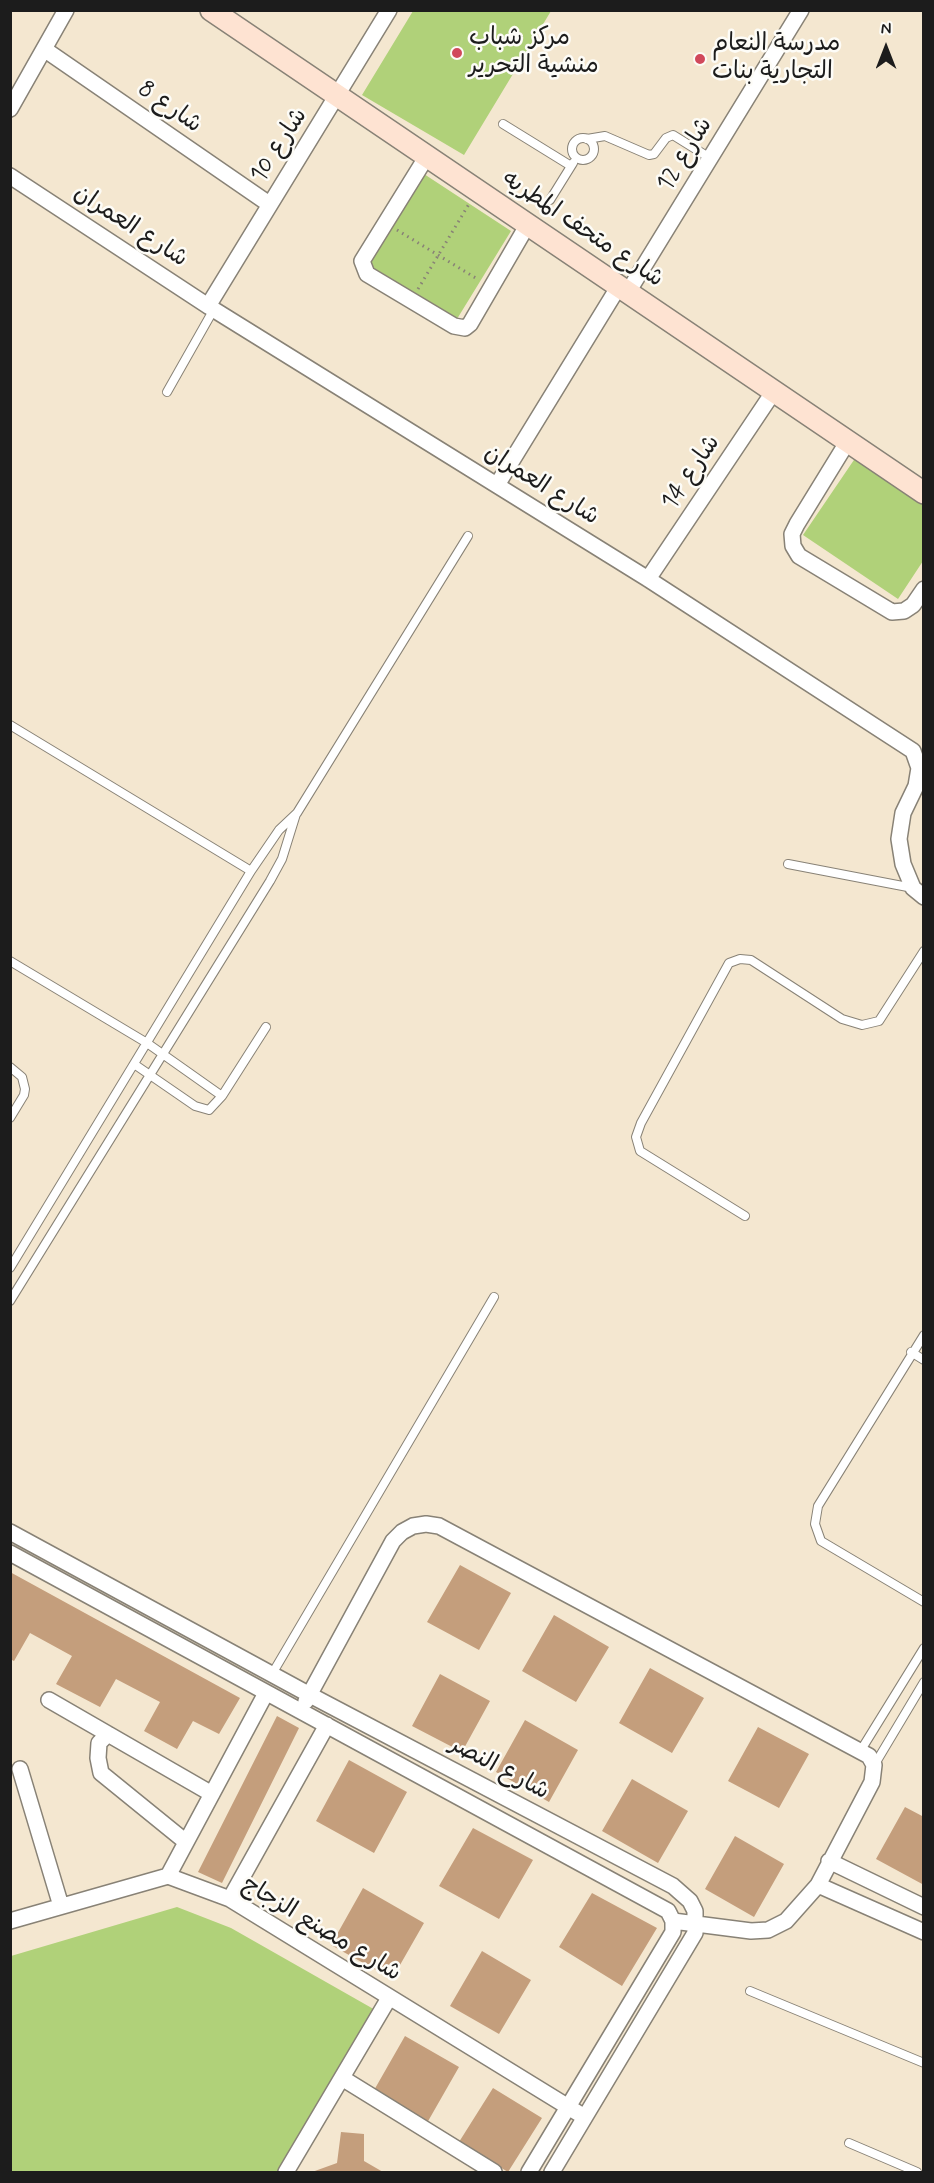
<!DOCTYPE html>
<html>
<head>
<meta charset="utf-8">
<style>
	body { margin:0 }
	#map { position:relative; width:934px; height:2183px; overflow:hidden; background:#f4e7d0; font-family:Mynerve,sans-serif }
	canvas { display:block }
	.frame { position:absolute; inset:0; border:12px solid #1c1c1c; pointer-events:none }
	.north { position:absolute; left:856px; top:18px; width:60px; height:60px; -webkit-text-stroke:4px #fdfcf7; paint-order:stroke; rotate:0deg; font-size:16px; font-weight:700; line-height:24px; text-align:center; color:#1c1c1c }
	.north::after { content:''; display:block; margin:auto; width:21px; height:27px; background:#1c1c1c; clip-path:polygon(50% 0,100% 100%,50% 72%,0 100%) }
</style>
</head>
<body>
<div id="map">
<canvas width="934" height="2183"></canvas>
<div class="frame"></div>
<div class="north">N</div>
</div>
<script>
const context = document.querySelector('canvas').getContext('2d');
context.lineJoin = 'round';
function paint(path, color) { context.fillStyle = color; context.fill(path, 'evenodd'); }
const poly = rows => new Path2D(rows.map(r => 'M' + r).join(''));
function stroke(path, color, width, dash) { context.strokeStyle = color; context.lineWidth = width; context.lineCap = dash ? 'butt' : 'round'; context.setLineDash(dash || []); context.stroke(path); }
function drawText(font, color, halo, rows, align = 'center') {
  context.font = font + ' Mynerve,"Playpen Sans Arabic",sans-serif'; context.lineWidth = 5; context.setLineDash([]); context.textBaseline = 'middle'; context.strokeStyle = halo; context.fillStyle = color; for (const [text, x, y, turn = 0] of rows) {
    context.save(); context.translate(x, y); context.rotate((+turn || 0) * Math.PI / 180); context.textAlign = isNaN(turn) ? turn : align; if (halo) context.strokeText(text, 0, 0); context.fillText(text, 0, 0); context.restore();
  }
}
paint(poly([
	[413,11,551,11,464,155,362,95],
	[424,174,511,231,457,319,367,264],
	[858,454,923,498,923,561,898,599,803,535],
	[177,1907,231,1928,377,2011,281,2172,11,2172,11,1956]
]), '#b0d179');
paint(poly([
	[460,1565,511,1593,479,1650,427,1622],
	[10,1572,240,1698,219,1734,193,1721,177,1749,144,1731,160,1702,116,1679,100,1707,56,1684,72,1656,30,1633,14,1661,10,1659],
	[554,1615,609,1647,576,1702,522,1671],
	[650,1668,704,1698,672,1753,619,1723],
	[440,1674,490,1701,462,1752,412,1726],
	[277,1716,299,1728,222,1883,198,1872],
	[525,1720,578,1750,549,1802,496,1772],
	[758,1727,809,1754,779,1808,728,1781],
	[349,1760,407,1792,374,1853,316,1821],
	[632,1779,688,1811,658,1863,602,1831],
	[905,1807,924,1817,924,1885,876,1859],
	[473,1828,533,1860,499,1919,439,1886],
	[735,1836,784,1864,754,1917,705,1889],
	[363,1888,424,1923,392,1979,331,1945],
	[592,1893,657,1928,622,1986,559,1947],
	[482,1951,531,1980,499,2034,450,2006],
	[405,2036,459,2067,427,2123,373,2092],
	[493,2088,542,2118,508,2172,459,2142],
	[341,2132,364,2134,364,2161,383,2172,312,2172,337,2163]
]), '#c49e7c');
const lane = poly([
	[503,124,571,166],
	'572 149a11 11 0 1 1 22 0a11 11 0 1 1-22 0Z',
	[587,139,605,136,649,155,654,154,666,138,673,135,710,158],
	[550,200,573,163],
	[167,392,214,309],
	[10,725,251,871],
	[788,864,913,888],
	[10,961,147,1043,222,1096],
	[134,1064,195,1106,209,1110,222,1096,266,1027],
	[10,1067,22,1077,25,1089,24,1095,10,1118],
	[745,1216,640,1151,636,1137,641,1123,729,963,740,959,751,960,842,1019,862,1025,879,1021,924,951],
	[10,1268,251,871,279,830,297,813,468,536],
	[10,1301,270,881,282,859,296,814],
	[924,1335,818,1506,815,1524,821,1541,924,1602],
	[911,1352,924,1360],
	[272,1674,494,1297],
	[861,1750,924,1648],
	[875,1764,924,1682],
	[750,1991,924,2063],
	[849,2143,917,2172]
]);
const street = poly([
	[44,49,269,204],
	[10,109,66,10],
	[427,156,362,261,367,274,454,326,465,328,470,324,528,224],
	[10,176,208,306,648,579,913,751,919,768,916,786,903,813,899,839,903,864,913,888,924,897],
	[628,292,801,10],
	[208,306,389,10],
	[848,441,797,524,792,534,793,546,799,556,892,612,904,611,913,605,924,589],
	[497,485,619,286],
	[648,579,774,391],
	[10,1532,310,1695,673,1886,690,1901,695,1911,695,1933,552,2172],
	[10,1553,668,1911,673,1921,673,1932,529,2172],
	[49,1700,212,1794],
	[306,1701,393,1541,402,1532,413,1526,426,1524,439,1526,869,1756,874,1765,872,1782,818,1885,786,1921,768,1930,751,1931,673,1921],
	[108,1734,99,1743,98,1758,101,1773,186,1842],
	[20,1769,61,1906],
	[829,1861,924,1907],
	[168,1876,266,1693],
	[818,1885,924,1932],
	[230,1899,327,1725],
	[10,1921,168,1876,230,1899,578,2113],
	[342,2078,494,2172],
	[286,2172,389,1998]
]);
const secondary = poly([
	[211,10,924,493]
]);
stroke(lane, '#888276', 10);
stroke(street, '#888276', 18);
stroke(secondary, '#888276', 24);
stroke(poly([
	[397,230,479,280],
	[418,289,469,204]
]), '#888276', 3, [1.5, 4.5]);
stroke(lane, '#fff', 8);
stroke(street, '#fff', 15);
stroke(secondary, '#fee3d2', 21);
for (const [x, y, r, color] of [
	[457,53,6,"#d1495b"],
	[700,59,6,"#d1495b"]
]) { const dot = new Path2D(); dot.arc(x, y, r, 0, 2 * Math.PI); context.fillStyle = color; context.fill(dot); stroke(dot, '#fdfcf7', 2); }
drawText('24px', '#1c1c1c', '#fdfcf7', [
	["مركز شباب",469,39],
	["منشية التحرير",469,67],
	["مدرسة النعام",712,45],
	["التجارية بنات",712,73]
], 'left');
drawText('24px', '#1c1c1c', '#fdfcf7', [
	["شارع 8",169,108,35],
	["شارع 10",280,146,-57],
	["شارع 12",686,155,-58],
	["شارع العمران",130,227,33],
	["شارع متحف المطريه",582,230,34],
	["شارع 14",692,473,-56],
	["شارع العمران",541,486,32],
	["شارع النصر",499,1769,28],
	["شارع مصنع الزجاج",321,1930,31]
]);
</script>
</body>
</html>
